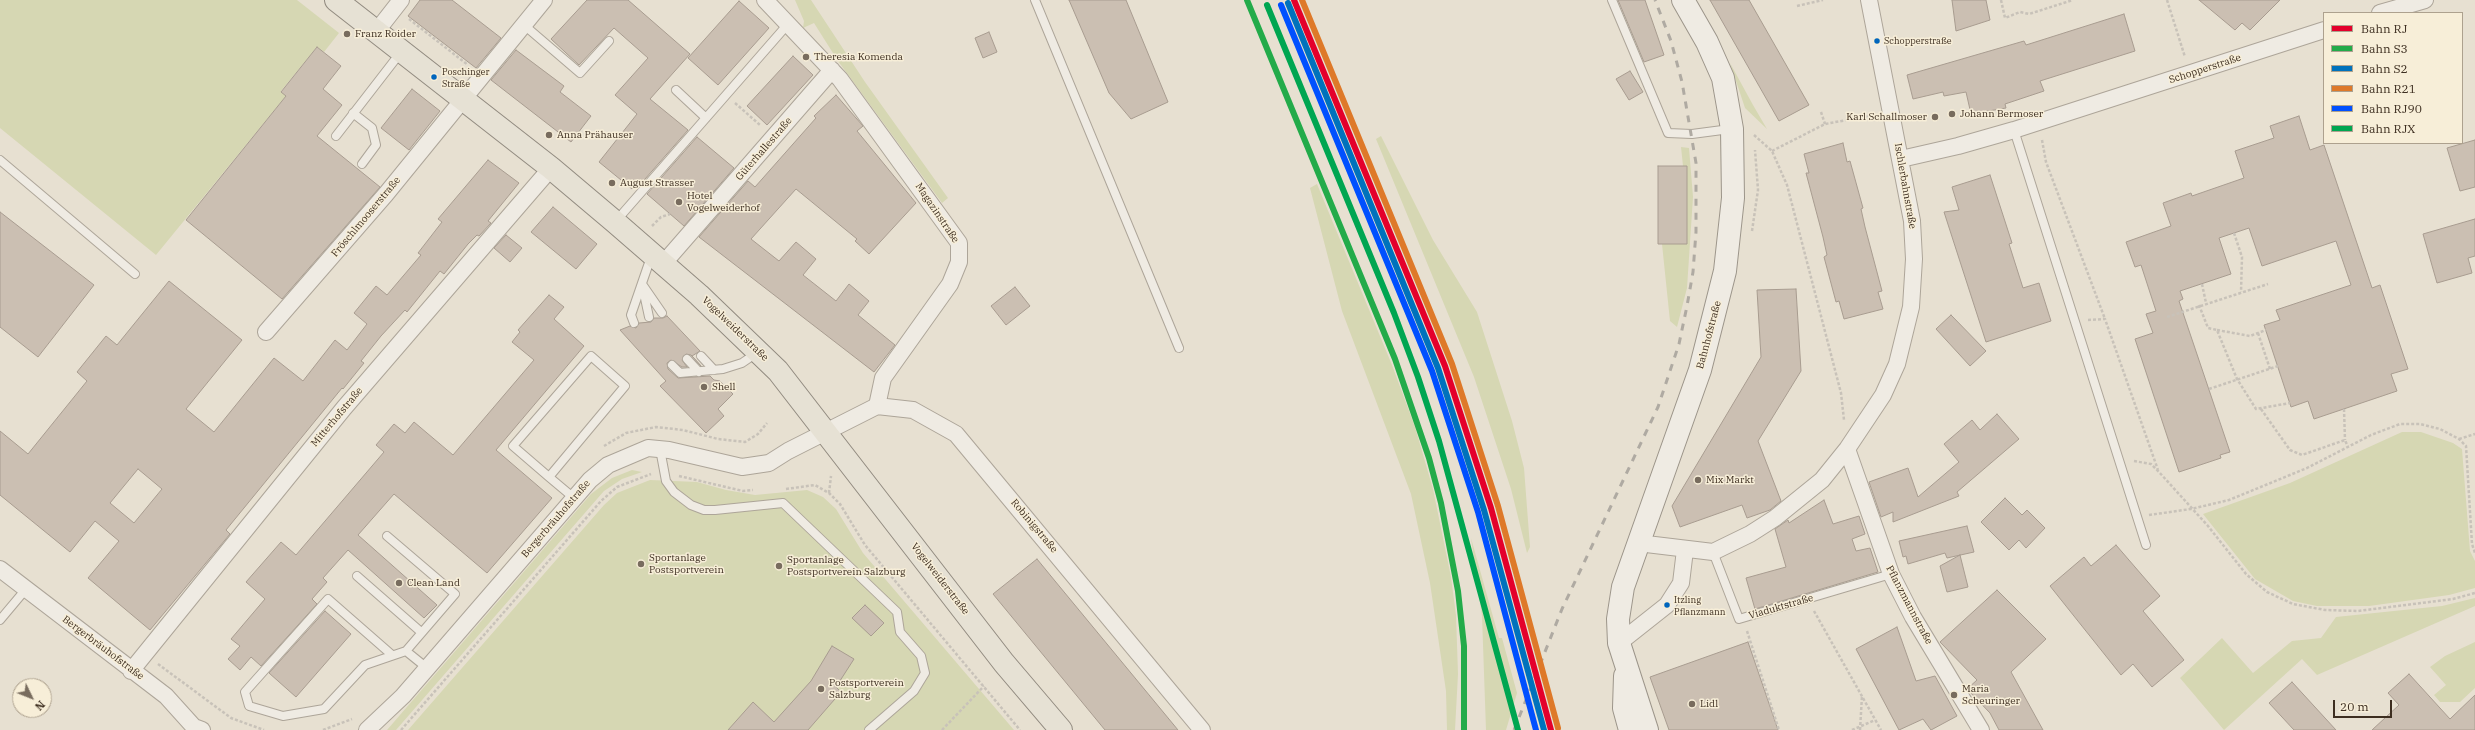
<!DOCTYPE html>
<html>
<head>
<meta charset="utf-8">
<style>
	body { margin:0 }
	#map { position:relative; width:2475px; height:730px; overflow:hidden; background:#e7e0d1; font-family:"IBM Plex Serif",serif }
	canvas { display:block }
	.legend { position:absolute; left:2323px; top:12px; width:140px; height:132px; box-sizing:border-box; background:#f7eed8; border:1px solid #ada18e; margin:0; padding:5px 7px; list-style:none; font-size:12px; color:#3d2e20 }
	.legend li { display:flex; align-items:center; gap:8px; height:20px }
	.legend b { width:20px; border:1px solid #ada18e }
	.north { position:absolute; left:12px; top:678px; width:40px; height:40px; box-sizing:border-box; background:#f7eed8; border:1px solid #ada18e; border-radius:50%; rotate:133deg; font-size:11px; font-weight:700; line-height:16px; text-align:center; color:#3d2e20 }
	.north::after { content:''; display:block; margin:auto; width:14px; height:18px; background:#786c5e; clip-path:polygon(50% 0,100% 100%,50% 72%,0 100%) }
	.scale { position:absolute; left:2333px; top:700px; width:59px; height:18px; box-sizing:border-box; border:2px solid #3d2e20; border-top:0; padding-left:5px; font-size:12px; line-height:14px; white-space:nowrap; color:#3d2e20; -webkit-text-stroke:3px #f7eed8; paint-order:stroke }
</style>
</head>
<body>
<div id="map">
<canvas width="2475" height="730"></canvas>
<ul class="legend">
<li><b style="height:5px;background:#e4002b"></b>Bahn RJ</li>
<li><b style="height:5px;background:#23ab4a"></b>Bahn S3</li>
<li><b style="height:5px;background:#0072bc"></b>Bahn S2</li>
<li><b style="height:5px;background:#de7929"></b>Bahn R21</li>
<li><b style="height:5px;background:#0050ff"></b>Bahn RJ90</li>
<li><b style="height:5px;background:#00a651"></b>Bahn RJX</li>
</ul>
<div class="north">N</div>
<div class="scale">20 m</div>
</div>
<script>
const context = document.querySelector('canvas').getContext('2d');
context.lineJoin = 'round';
function paint(path, color) { context.fillStyle = color; context.fill(path, 'evenodd'); }
const poly = rows => new Path2D(rows.map(r => 'M' + r).join(''));
function stroke(path, color, width, dash) { context.strokeStyle = color; context.lineWidth = width; context.lineCap = dash ? 'butt' : 'round'; context.setLineDash(dash || []); context.stroke(path); }
function drawText(font, color, halo, rows, align = 'center') {
  context.font = font + ' "IBM Plex Serif",serif'; context.lineWidth = 3; context.setLineDash([]); context.textBaseline = 'middle'; context.strokeStyle = halo; context.fillStyle = color; for (const [text, x, y, turn = 0] of rows) {
    context.save(); context.translate(x, y); context.rotate((+turn || 0) * Math.PI / 180); context.textAlign = isNaN(turn) ? turn : align; if (halo) context.strokeText(text, 0, 0); context.fillText(text, 0, 0); context.restore();
  }
}
paint(poly([
	[0,0,297,0,339,33,324,52,317,47,281,91,286,96,156,255,0,128],
	[795,0,811,0,865,82,948,198,942,203,838,61,814,23,803,28,804,21],
	[1730,63,1753,105,1767,129,1745,108],
	[1381,136,1433,240,1477,312,1512,421,1524,468,1530,547,1527,553,1511,489,1474,377,1376,139],
	[1681,147,1689,148,1693,197,1687,288,1677,327,1670,321,1662,244,1687,244,1687,166,1683,166],
	[1317,184,1392,365,1415,427,1433,489,1451,577,1456,615,1458,674,1455,730,1447,730,1446,691,1430,583,1411,494,1342,311,1310,188],
	[2402,432,2421,432,2453,443,2462,449,2470,551,2475,561,2475,588,2449,595,2369,606,2317,606,2293,601,2255,579,2203,514,2290,483],
	[632,470,642,472,622,479,604,491,396,730,387,730,591,494,612,478],
	[650,480,697,482,726,490,755,495,807,490,823,497,836,509,863,553,1014,730,408,730,604,505,617,493],
	[1471,538,1499,638,1502,638,1517,693,1506,730,1486,730,1482,616],
	[2475,598,2475,606,2317,675,2302,659,2224,730,2180,678,2222,638,2253,673,2292,641,2321,638,2336,617,2442,606],
	[2475,642,2475,688,2460,702,2440,702,2434,695,2446,685,2430,667,2445,656]
]), '#d6d7b3');
const building = poly([
	[420,0,452,0,501,38,476,68,408,16,420,0],
	[587,0,628,0,690,54,650,99,688,130,638,187,636,185,632,189,599,162,637,114,615,95,648,58,614,28,579,65,551,39,587,0],
	[1069,0,1126,0,1168,102,1131,119,1109,93,1069,0],
	[1618,0,1645,0,1664,55,1644,62,1618,0],
	[1710,0,1749,0,1809,105,1779,121,1710,0],
	[1952,0,1986,0,1990,20,1956,31,1952,0],
	[2199,0,2280,0,2250,30,2242,23,2235,30,2199,0],
	[739,1,769,28,718,85,688,58,739,1],
	[2124,14,2135,51,2040,81,2044,91,2005,104,2006,108,1971,114,1966,92,1944,96,1943,92,1913,99,1907,75,2024,41,2026,45,2124,14],
	[989,32,997,52,983,58,975,38,989,32],
	[317,47,341,66,323,89,342,105,317,136,380,187,282,299,186,220,286,96,281,92,317,47],
	[516,50,564,86,560,92,591,116,571,142,491,80,516,50],
	[793,56,813,75,767,125,747,106,793,56],
	[1630,71,1643,92,1629,100,1616,79,1630,71],
	[412,89,440,111,409,150,381,128,412,89],
	[836,95,863,126,857,131,916,203,869,254,855,241,857,239,796,189,751,239,779,261,796,242,816,259,803,275,836,301,849,284,869,301,858,315,895,345,874,372,699,237,748,181,755,187,816,118,814,116,836,95],
	[2299,116,2310,150,2324,145,2372,288,2380,285,2408,369,2391,374,2397,391,2314,419,2308,401,2291,407,2264,325,2280,320,2276,310,2351,285,2336,241,2262,266,2249,228,2219,238,2231,274,2180,291,2183,299,2179,301,2230,452,2220,455,2221,458,2179,472,2135,339,2153,333,2146,314,2156,311,2141,265,2135,267,2126,242,2171,226,2163,203,2191,193,2192,196,2244,178,2235,151,2274,138,2270,126,2299,116],
	[697,137,734,168,684,226,647,194,697,137],
	[2475,140,2475,187,2460,191,2447,148,2475,140],
	[1843,143,1847,162,1850,161,1863,208,1861,209,1865,227,1882,291,1878,292,1883,309,1844,319,1839,301,1836,302,1824,257,1827,255,1823,237,1806,173,1809,173,1804,154,1843,143],
	[488,160,519,183,488,221,491,223,479,236,477,235,468,244,444,274,440,271,407,312,405,310,381,336,361,361,364,363,343,389,342,388,226,530,230,534,150,630,88,578,119,541,95,521,70,552,0,495,0,431,28,454,87,381,77,372,106,336,117,345,169,281,242,340,186,409,214,432,274,358,303,381,335,340,347,350,367,324,354,313,376,286,387,295,421,255,418,253,442,222,438,219,488,160],
	[138,469,162,489,134,523,110,503,138,469],
	[1658,166,1687,166,1687,244,1658,244,1658,166],
	[1990,175,2012,243,2009,244,2023,288,2039,283,2051,321,1986,342,1944,212,1959,210,1952,187,1990,175],
	[553,207,597,244,576,269,531,232,553,207],
	[0,212,94,285,38,357,0,327,0,212],
	[2475,219,2475,256,2468,258,2472,273,2437,283,2423,234,2475,219],
	[506,235,522,248,510,262,494,248,506,235],
	[1015,287,1030,306,1006,325,991,306,1015,287],
	[1796,289,1801,371,1758,441,1781,501,1770,510,1747,518,1742,505,1680,527,1672,506,1761,357,1757,290,1796,289],
	[549,295,564,307,554,319,584,346,496,450,552,498,487,573,394,494,358,535,437,605,424,618,348,550,323,578,327,582,312,599,317,604,261,666,251,657,240,670,228,659,240,646,231,639,265,599,246,582,281,542,296,555,384,452,376,445,394,424,405,433,414,422,453,455,534,360,512,342,520,332,518,330,549,295],
	[1951,315,1986,351,1970,366,1936,329,1951,315],
	[667,316,700,351,692,356,701,366,691,355,686,354,682,360,687,367,682,367,671,360,667,363,668,369,678,378,710,376,714,380,720,381,733,394,718,409,724,416,706,433,660,386,666,381,620,330,630,326,636,328,639,323,651,322,654,318,663,318,667,316],
	[1997,414,2019,439,1957,492,1959,496,1893,522,1893,512,1881,517,1869,482,1908,468,1918,497,1959,462,1944,444,1972,420,1980,430,1997,414],
	[2005,498,2022,515,2027,510,2045,528,2026,548,2019,540,2009,550,1981,522,2005,498],
	[1824,500,1833,524,1859,516,1865,534,1852,539,1856,551,1870,548,1878,572,1755,609,1746,578,1786,567,1775,529,1788,520,1789,523,1824,500],
	[1967,526,1974,552,1947,558,1945,553,1908,564,1906,556,1903,557,1899,541,1967,526],
	[2116,545,2160,596,2143,611,2184,660,2152,687,2133,664,2121,675,2050,586,2084,557,2091,566,2116,545],
	[1960,555,1968,587,1947,592,1940,566,1960,555],
	[1037,559,1055,581,1178,730,1105,730,993,594,1037,559],
	[1997,590,2046,639,2011,672,2043,730,1999,730,1990,713,1967,689,1977,680,1940,642,1997,590],
	[865,605,884,623,871,636,852,618,865,605],
	[325,611,351,634,296,697,269,673,325,611],
	[1897,627,1916,681,1935,676,1957,716,1931,730,1923,719,1899,730,1856,649,1897,627],
	[1748,642,1778,730,1669,730,1650,677,1748,642],
	[832,646,854,659,836,687,841,692,808,730,728,730,753,702,774,722,811,681,832,646],
	[2409,674,2450,719,2475,695,2475,730,2372,730,2399,705,2388,693,2409,674],
	[2292,682,2336,730,2294,730,2269,703,2292,682]
]);
paint(building, '#cbbfb2');
stroke(building, '#a89c90', 1);
const lane = poly([
	[1035,0,1179,348],
	[1612,0,1668,133,1692,134,1730,129],
	[524,25,580,73,609,41],
	[676,90,706,118],
	[353,113,372,128,376,145,362,164],
	[2014,130,2146,545],
	[336,136,401,52],
	[0,160,135,274],
	[616,221,788,24],
	[642,284,662,313],
	[643,289,649,317],
	[634,323,631,315,651,257],
	[701,356,714,370],
	[687,359,699,372],
	[672,365,680,373,723,369,742,363,758,352],
	[660,449,666,481,674,492,691,505,704,510,715,510,783,503,897,612,900,632,921,656,925,673,914,691,869,730],
	[549,477,625,386,591,356,513,446,549,477,574,498],
	[387,536,455,594,406,651,365,665,324,709,283,716,249,706,245,692,328,599,392,655],
	[1713,552,1739,619,1891,574],
	[357,576,421,632],
	[0,620,26,589],
	[406,651,427,668]
]);
const street = poly([
	[765,0,840,79,959,243,959,262,950,284,883,378,877,406],
	[2380,13,2425,0],
	[376,32,401,0],
	[1901,159,1958,146,2014,130,2324,30],
	[663,264,832,70],
	[266,332,386,194,544,0],
	[1847,449,1891,574,1913,617,1981,730],
	[1638,543,1713,552,1750,534,1775,518,1822,480,1847,449,1883,395,1897,364,1911,307,1914,259,1912,221,1869,0],
	[0,569,166,696,194,727,202,730],
	[1619,643,1667,605,1681,583,1685,550],
	[131,671,344,408,551,168],
	[367,730,403,696,590,480,608,465,648,448,669,450,742,467,769,463,788,451,877,406,913,410,956,434,1202,730]
]);
const secondary = poly([
	[1625,676,1624,708,1630,730],
	[1647,730,1619,643,1618,619,1623,587,1700,370,1725,271,1733,198,1732,129,1723,78,1707,42,1683,0]
]);
const primary = poly([
	[336,0,551,168,615,222,699,295,778,371,1004,663,1061,730]
]);
stroke(lane, '#ada599', 10);
stroke(street, '#ada599', 18);
stroke(secondary, '#9c958a', 24);
stroke(primary, '#928b80', 24);
stroke(poly([
	[2001,0,2005,18,2020,12,2029,14,2073,0],
	[2167,0,2185,57],
	[1797,6,1823,0],
	[409,19,468,65],
	[735,103,760,125],
	[1821,112,1825,124],
	[1754,135,1772,151,1787,185,1841,393,1844,420],
	[2042,140,2046,162,2105,319],
	[1772,151,1825,124,1874,115],
	[652,226,661,217,670,214],
	[1752,231,1758,190,1755,150],
	[2234,233,2242,257,2241,292],
	[2202,284,2206,303],
	[2199,305,2208,328,2217,330,2237,379,2256,409,2290,403],
	[2167,317,2268,284],
	[2088,320,2105,319,2158,470],
	[2217,330,2250,336,2266,330],
	[2258,333,2270,369],
	[2209,389,2278,366],
	[2261,409,2290,450,2302,455,2345,440,2348,447],
	[2344,409,2345,440],
	[2459,439,2475,434],
	[604,446,626,433,656,427,683,430,718,439,745,442,758,434,767,423],
	[2134,461,2151,464,2159,472,2208,526,2246,574,2267,592,2293,604,2325,610,2358,611,2453,599,2475,593],
	[679,476,743,491,753,490],
	[786,489,815,485,829,493,840,504,865,545,1020,730],
	[829,493,831,476],
	[2149,515,2191,509,2229,500,2307,468,2371,435,2400,424,2420,424,2440,429,2459,439,2466,446,2472,544,2475,553],
	[1814,611,1881,730],
	[1747,631,1779,730],
	[158,664,231,718,264,730],
	[323,730,352,719],
	[401,730,601,501,617,487,651,474],
	[942,730,984,686],
	[1852,730,1875,720],
	[1860,730,1862,696]
]), '#c8c2b9', 2.5, [3, 2]);
stroke(lane, '#efebe3', 8);
stroke(street, '#efebe3', 16);
stroke(secondary, '#efebe3', 22);
stroke(primary, '#e6e1d4', 22);
stroke(poly([
	[1514,730,1562,609,1658,407,1679,344,1687,306,1693,272,1696,232,1696,163,1682,82,1671,41,1655,0]
]), '#afaaa2', 3, [7, 7]);
stroke(poly([
	[1294,0,1445,366,1491,508,1551,730]
]), '#e4002b', 6);
stroke(poly([
	[1247,0,1395,359,1429,458,1441,503,1458,591,1464,646,1464,730]
]), '#23ab4a', 6);
stroke(poly([
	[1288,3,1438,368,1484,510,1544,730]
]), '#0072bc', 6);
stroke(poly([
	[1302,0,1452,364,1498,506,1558,728]
]), '#de7929', 6);
stroke(poly([
	[1281,5,1432,371,1478,512,1536,730]
]), '#0050ff', 6);
stroke(poly([
	[1267,5,1394,313,1418,377,1439,441,1518,730]
]), '#00a651', 6);
for (const [x, y, r, color] of [
	[347,34,4,"#786c5e"],
	[1877,41,3.5,"#0065bd"],
	[806,57,4,"#786c5e"],
	[434,77,3.5,"#0065bd"],
	[1952,114,4,"#786c5e"],
	[1935,117,4,"#786c5e"],
	[549,135,4,"#786c5e"],
	[612,183,4,"#786c5e"],
	[679,202,4,"#786c5e"],
	[704,387,4,"#786c5e"],
	[1698,480,4,"#786c5e"],
	[641,564,4,"#786c5e"],
	[779,566,4,"#786c5e"],
	[399,583,4,"#786c5e"],
	[1667,605,3.5,"#0065bd"],
	[821,689,4,"#786c5e"],
	[1954,695,4,"#786c5e"],
	[1692,704,4,"#786c5e"]
]) { const dot = new Path2D(); dot.arc(x, y, r, 0, 2 * Math.PI); context.fillStyle = color; context.fill(dot); stroke(dot, '#f7eed8', 1.5); }
drawText('9px', '#3d2e20', '#f7eed8', [
	["Schopperstraße",1884,41],
	["Poschinger",442,72],
	["Straße",442,84],
	["Itzling",1674,600],
	["Pflanzmann",1674,612]
], 'left');
drawText('10px', '#3d2e20', '#f7eed8', [
	["Franz Roider",355,34],
	["Theresia Komenda",814,57],
	["Johann Bermoser",1960,114],
	["Karl Schallmoser",1927,117,"right"],
	["Anna Prähauser",557,135],
	["August Strasser",620,183],
	["Hotel",687,196],
	["Vogelweiderhof",687,208],
	["Shell",712,387],
	["Mix Markt",1706,480],
	["Sportanlage",649,558],
	["Postsportverein",649,570],
	["Sportanlage",787,560],
	["Postsportverein Salzburg",787,572],
	["Clean Land",407,583],
	["Postsportverein",829,683],
	["Salzburg",829,695],
	["Maria",1962,689],
	["Scheuringer",1962,701],
	["Lidl",1700,704]
], 'left');
drawText('10px', '#3d2e20', '#f7eed8', [
	["Schopperstraße",2205,69,-18],
	["Güterhallestraße",764,149,-49],
	["Ischlerbahnstraße",1905,186,80],
	["Magazinstraße",937,213,56],
	["Fröschlmooserstraße",366,217,-50],
	["Vogelweiderstraße",735,329,44],
	["Bahnhofstraße",1709,335,-75],
	["Mitterhofstraße",337,417,-50],
	["Bergerbräuhofstraße",556,519,-49],
	["Robinigstraße",1034,526,50],
	["Vogelweiderstraße",940,579,52],
	["Pflanzmannstraße",1909,605,62],
	["Viaduktstraße",1781,607,-16],
	["Bergerbräuhofstraße",103,648,37]
]);
</script>
</body>
</html>
